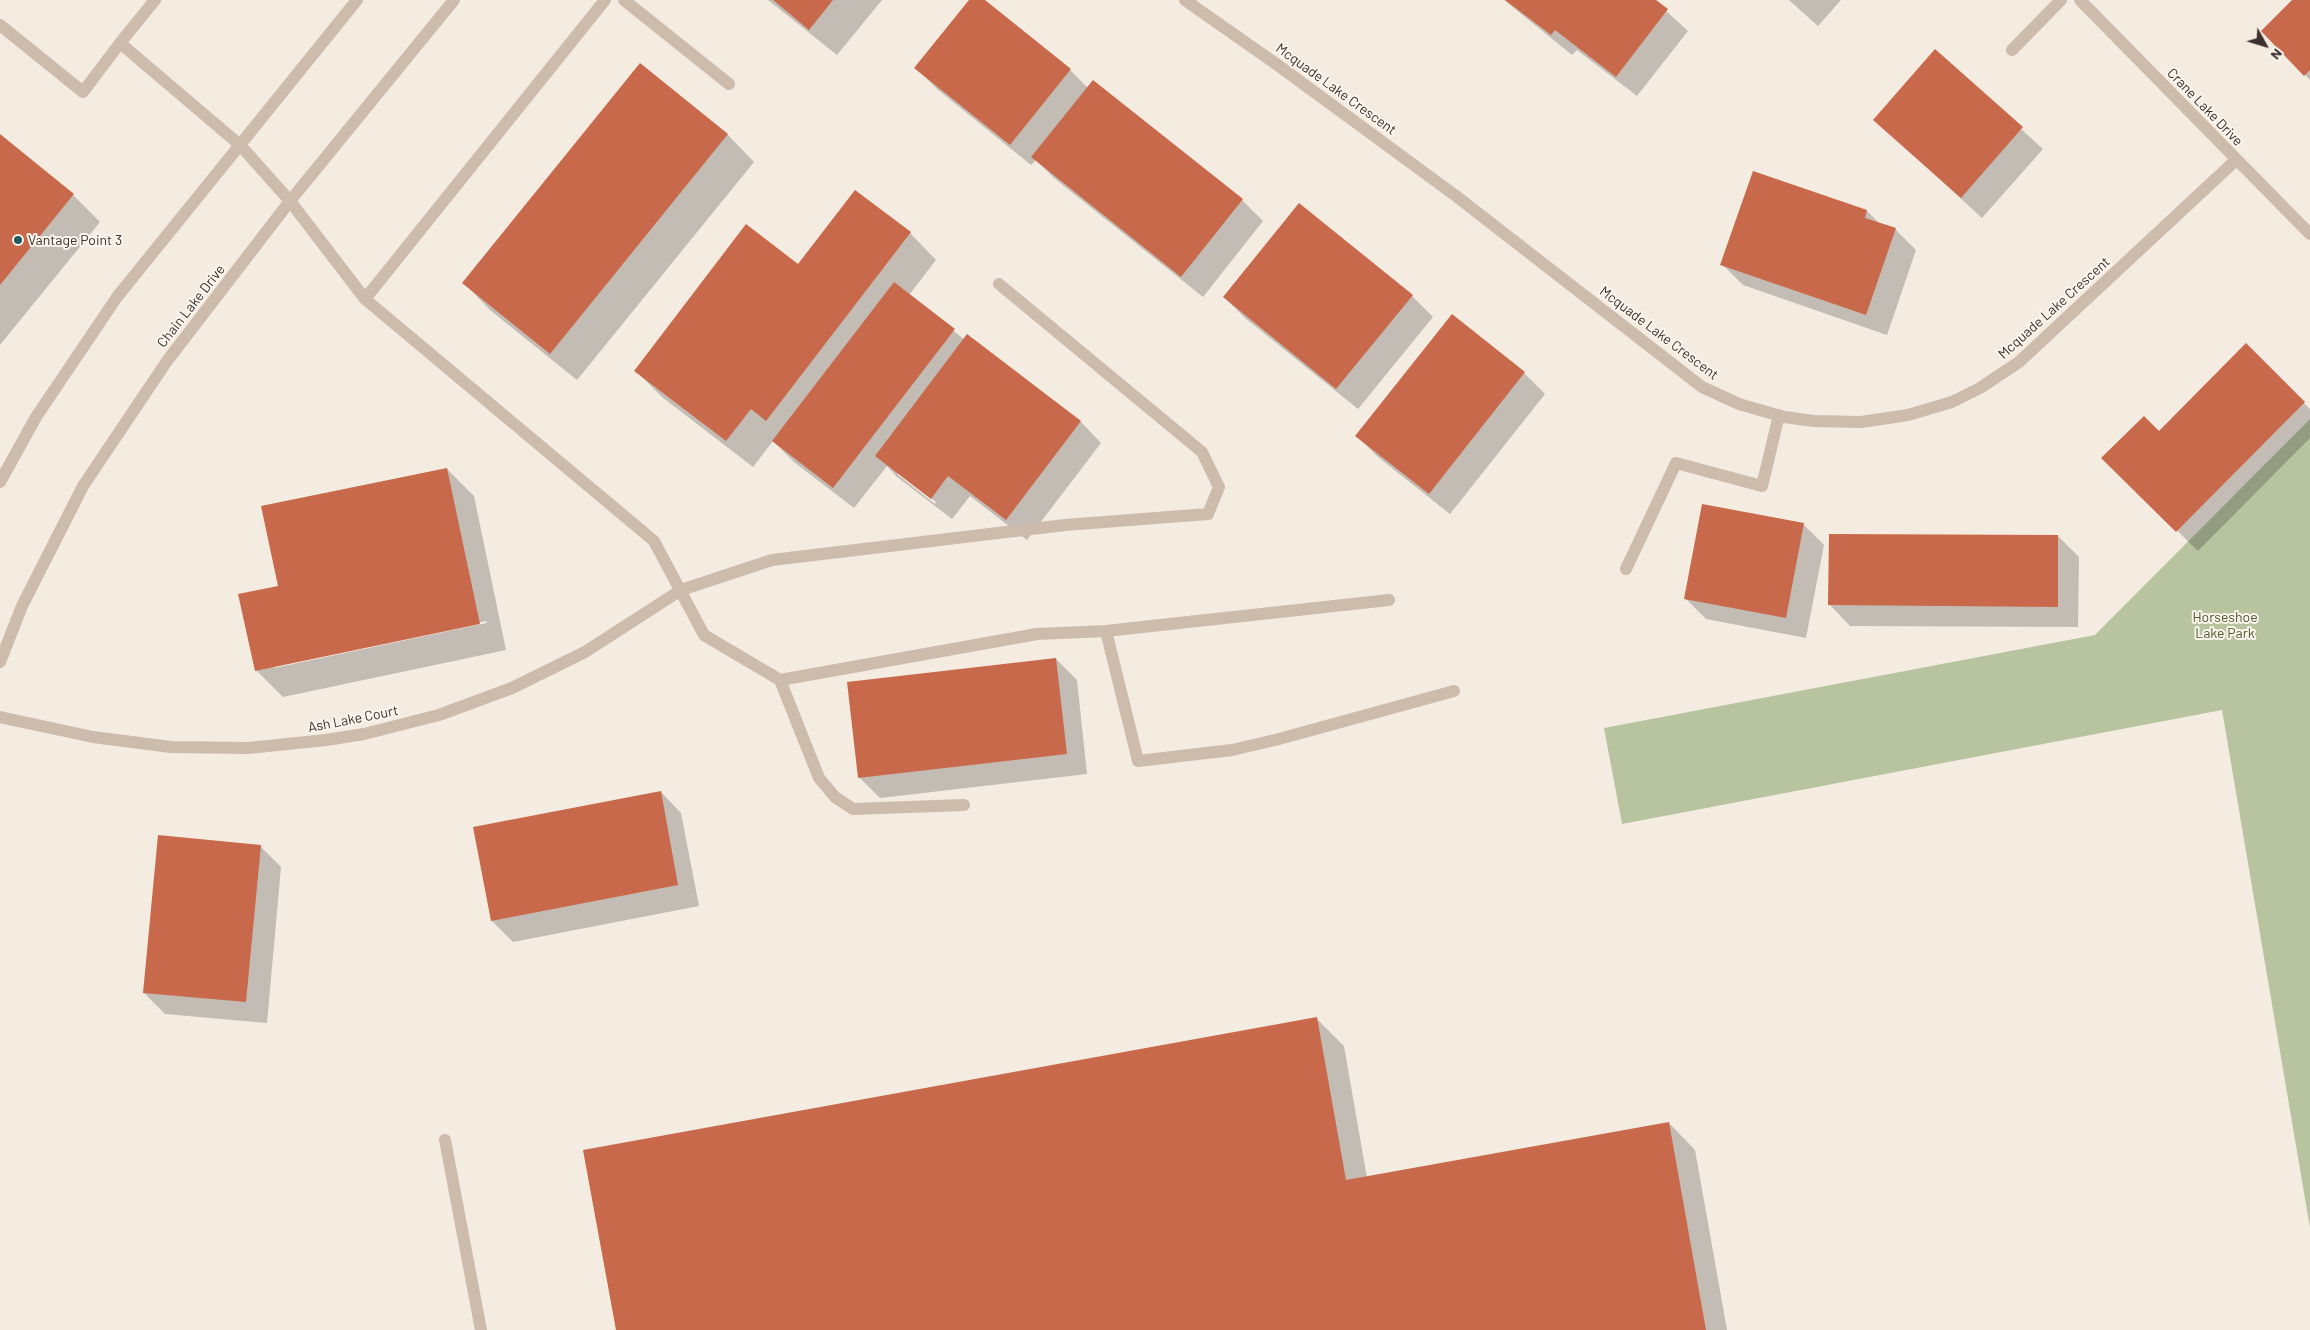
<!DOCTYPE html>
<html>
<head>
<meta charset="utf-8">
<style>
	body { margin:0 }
	#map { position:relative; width:2310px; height:1330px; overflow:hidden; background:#f4ebe1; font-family:Barlow,sans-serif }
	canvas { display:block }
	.north { position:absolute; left:2240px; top:20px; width:50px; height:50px; -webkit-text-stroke:4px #fbf5ee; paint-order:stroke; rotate:129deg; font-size:14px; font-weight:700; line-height:20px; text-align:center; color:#3b302b }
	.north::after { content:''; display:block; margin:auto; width:18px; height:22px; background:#3b302b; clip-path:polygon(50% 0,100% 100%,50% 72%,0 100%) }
</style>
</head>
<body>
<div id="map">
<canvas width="2310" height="1330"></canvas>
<div class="north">N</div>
</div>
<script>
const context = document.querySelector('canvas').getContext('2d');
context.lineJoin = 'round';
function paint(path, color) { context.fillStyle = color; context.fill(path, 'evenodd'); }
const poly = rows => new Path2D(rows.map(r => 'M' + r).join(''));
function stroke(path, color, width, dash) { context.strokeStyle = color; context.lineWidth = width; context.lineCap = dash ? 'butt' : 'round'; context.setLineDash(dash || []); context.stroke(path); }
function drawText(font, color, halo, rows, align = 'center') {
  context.font = font + ' Barlow,sans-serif'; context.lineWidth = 4; context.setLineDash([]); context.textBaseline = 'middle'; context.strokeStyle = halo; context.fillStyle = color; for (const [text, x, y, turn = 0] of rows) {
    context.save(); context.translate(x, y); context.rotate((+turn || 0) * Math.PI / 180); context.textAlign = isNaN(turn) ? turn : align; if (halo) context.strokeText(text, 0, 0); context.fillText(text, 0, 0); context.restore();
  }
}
paint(poly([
	[2310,419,2310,1228,2222,710,1622,824,1604,728,2095,635]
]), '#b8c4a0');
paint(poly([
	[768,0,882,0,837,55],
	[971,0,983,0,1070,70,1088,88,1093,81,1242,200,1263,221,1203,297,1054,178,1036,160,1031,165,937,89,916,68],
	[1504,0,1654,0,1688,31,1637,96,1577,50,1572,55],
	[1789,0,1841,0,1818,26],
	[2294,0,2310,0,2310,80,2262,32],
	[1935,51,2043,149,1982,218,1875,120],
	[641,64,728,135,754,162,577,380,490,310,464,283],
	[0,136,73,195,100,222,0,345],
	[1754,172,1867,211,1879,223,1895,229,1916,250,1887,335,1743,285,1722,264],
	[910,233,936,260,909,295,965,340,968,336,1081,422,1101,443,1027,540,970,496,952,519,897,477,887,466,854,508,794,462,773,441,753,467,662,397,636,371,798,266],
	[898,472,936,502,935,504,898,475],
	[1412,296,1433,317,1358,409,1245,318,1224,297],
	[1452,316,1524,373,1545,394,1450,514,1378,457,1357,436],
	[2246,345,2310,409,2310,438,2198,551,2103,458,2159,433],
	[447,469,474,496,506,650,283,697,256,670,280,587],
	[486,621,487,623,274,668,274,666],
	[1803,524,1824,545,1806,638,1706,619,1685,598],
	[2058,536,2079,557,2078,627,1850,626,1830,605],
	[1056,659,1077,680,1087,774,880,798,859,777],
	[661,792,681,813,699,906,513,942,492,921],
	[260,846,281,867,267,1023,165,1014,144,993],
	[1317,1019,1344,1046,1367,1178,1669,1123,1695,1150,1727,1330,617,1330]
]), '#0003');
paint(poly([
	[773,0,833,0,809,30],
	[969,0,985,0,1071,69,1010,145,914,68],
	[1505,0,1656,0,1668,9,1616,77,1555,30,1551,35],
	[2292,0,2310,0,2310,70,2304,76,2261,31],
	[1935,49,2023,127,1961,198,1873,120],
	[640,63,728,134,550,354,462,283],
	[1093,80,1243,199,1181,277,1031,157],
	[0,134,74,194,0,285],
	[1753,171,1867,210,1865,218,1896,228,1866,315,1720,265],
	[855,190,911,232,766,421,751,409,726,441,634,371,746,224,798,264],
	[1299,203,1413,295,1336,389,1223,297],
	[894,282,955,329,833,488,772,441],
	[1452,314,1525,372,1429,494,1355,436],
	[967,334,1081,421,1006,520,948,476,931,499,875,456],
	[2246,343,2305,402,2176,532,2101,458,2144,416,2159,431],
	[447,468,480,624,255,671,238,594,278,586,261,506],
	[1702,504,1804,523,1786,618,1684,599],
	[1829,534,2058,535,2058,607,1828,605],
	[1056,658,1067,754,858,778,847,682],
	[661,791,678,885,491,921,473,827],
	[158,835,261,845,246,1002,143,993],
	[1317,1017,1346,1180,1669,1122,1706,1330,616,1330,583,1150]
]), '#c8694b');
stroke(poly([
	[624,0,729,84],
	[0,25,83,92,120,43,240,145,290,201,365,299,654,541,704,635,780,680,1037,634,1106,631,1389,600],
	[120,43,155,0],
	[2012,50,2061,0],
	[365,299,605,0],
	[1626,569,1676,463,1762,486,1779,415],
	[681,590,772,560,1065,525,1208,514,1219,487,1202,452,999,284],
	[1106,631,1138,761,1232,750,1279,739,1454,691],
	[780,680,819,778,835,797,853,809,964,805],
	[445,1140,481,1330]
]), '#cdbbac', 12);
stroke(poly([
	[1185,0,1279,66,1456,196,1702,387,1739,404,1784,417,1814,421,1861,422,1908,415,1952,402,1980,388,2019,362,2236,160],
	[2080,0,2310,234],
	[0,717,93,737,171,747,248,748,326,740,364,734,439,715,512,688,585,652,681,590]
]), '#cdbbac', 12);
stroke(poly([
	[0,482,36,417,117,297,357,0],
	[0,662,22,606,83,486,167,361,290,201,454,0]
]), '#cdbbac', 12);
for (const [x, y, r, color] of [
	[18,240,5,"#1f5a5e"]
]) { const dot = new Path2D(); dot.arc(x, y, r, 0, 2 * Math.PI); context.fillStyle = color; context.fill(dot); stroke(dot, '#fbf5ee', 2); }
drawText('14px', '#3b302b', '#fbf5ee', [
	["Mcquade Lake Crescent",1336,89,36],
	["Crane Lake Drive",2205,107,46],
	["Chain Lake Drive",191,306,-52],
	["Mcquade Lake Crescent",2054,308,-42],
	["Mcquade Lake Crescent",1659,333,37],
	["Ash Lake Court",353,719,-11]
]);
drawText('14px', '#3b302b', '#fbf5ee', [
	["Vantage Point 3",28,240]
], 'left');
drawText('14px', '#4a5a2e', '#fbf5ee', [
	["Horseshoe",2225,617],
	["Lake Park",2225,633]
]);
</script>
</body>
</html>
